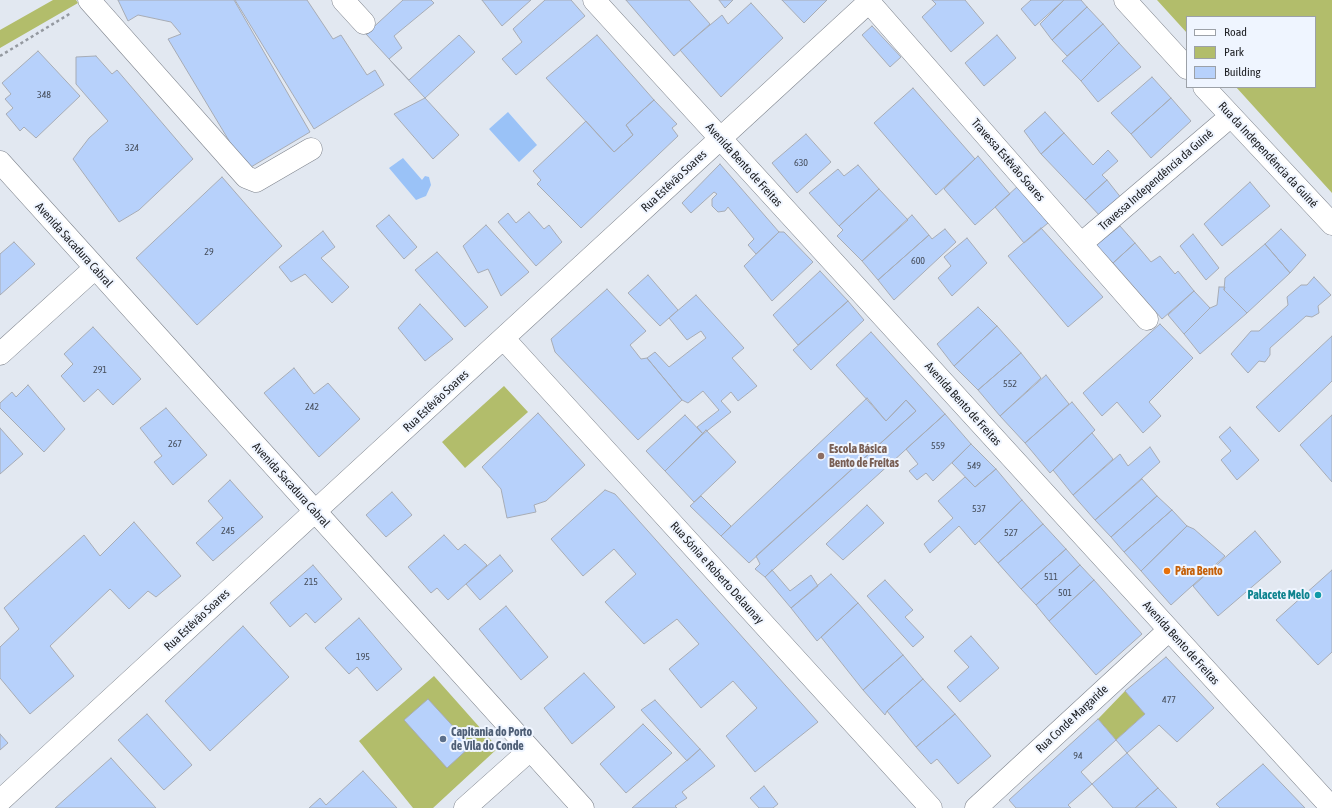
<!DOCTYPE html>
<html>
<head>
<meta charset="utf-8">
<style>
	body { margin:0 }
	#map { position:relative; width:1332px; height:808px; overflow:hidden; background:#e2e8f1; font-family:"Asap Condensed",sans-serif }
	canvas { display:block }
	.legend { position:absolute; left:1186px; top:16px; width:130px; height:72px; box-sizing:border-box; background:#eff5ff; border:1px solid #9ca1a8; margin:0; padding:5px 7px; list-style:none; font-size:12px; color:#202226 }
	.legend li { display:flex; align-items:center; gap:8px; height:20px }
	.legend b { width:20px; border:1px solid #9ca1a8 }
</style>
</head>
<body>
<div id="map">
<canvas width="1332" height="808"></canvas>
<ul class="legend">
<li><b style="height:5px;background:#fff"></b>Road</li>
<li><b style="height:11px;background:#b2bd6b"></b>Park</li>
<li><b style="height:11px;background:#b7d1fb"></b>Building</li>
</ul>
</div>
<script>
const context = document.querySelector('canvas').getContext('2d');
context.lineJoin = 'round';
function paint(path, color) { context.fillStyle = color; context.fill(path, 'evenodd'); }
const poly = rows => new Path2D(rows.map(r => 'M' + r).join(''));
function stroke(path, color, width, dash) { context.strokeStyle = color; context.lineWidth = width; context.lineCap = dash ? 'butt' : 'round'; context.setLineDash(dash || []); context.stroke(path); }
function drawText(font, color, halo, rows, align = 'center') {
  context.font = font + ' "Asap Condensed",sans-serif'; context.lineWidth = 4; context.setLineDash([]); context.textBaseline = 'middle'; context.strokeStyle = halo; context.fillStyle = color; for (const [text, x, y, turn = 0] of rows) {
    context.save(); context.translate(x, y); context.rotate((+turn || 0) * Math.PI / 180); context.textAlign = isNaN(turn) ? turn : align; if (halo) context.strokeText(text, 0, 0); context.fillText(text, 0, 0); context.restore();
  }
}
paint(poly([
	[53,0,76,0,78,3,0,48,0,30],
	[1157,0,1332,0,1332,193,1236,87,1315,87,1315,17,1187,17,1187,33],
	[504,386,528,412,465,468,442,442],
	[434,676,498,748,433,808,413,808,359,741],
	[1125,691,1145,714,1116,740,1098,719]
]), '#b2bd6b');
paint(poly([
	[508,112,537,145,519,162,489,129],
	[403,158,422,180,425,176,429,177,431,185,426,196,416,200,389,168]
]), '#9ac2f7');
const building = poly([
	[118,0,234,0,310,132,251,167,243,164,168,39,181,34,171,22,138,15,128,21,118,0],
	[235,0,307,0,333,39,341,35,367,75,375,70,384,85,314,129,235,0],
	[403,0,431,0,434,3,394,36,402,48,389,59,409,80,459,35,475,52,425,98,366,34,403,0],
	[482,0,531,0,502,26,482,0],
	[545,0,571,0,585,16,516,75,502,59,522,42,513,29,545,0],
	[626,0,689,0,710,24,674,56,626,0],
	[719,0,733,0,725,8,719,0],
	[782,0,827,0,804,23,782,0],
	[932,0,965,0,984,23,951,52,922,17,936,4,932,0],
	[1031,0,1064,0,1035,26,1021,9,1031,0],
	[1064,0,1081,0,1087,7,1052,40,1040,24,1064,0],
	[751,3,783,38,721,97,680,50,722,15,728,24,751,3],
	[1087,7,1103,24,1067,56,1052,40,1087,7],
	[1103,24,1119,43,1081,81,1062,61,1103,24],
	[872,26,901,57,890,67,862,35,872,26],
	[597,35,654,100,626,125,633,135,614,152,546,78,597,35],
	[997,35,1016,58,984,86,965,63,997,35],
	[1119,43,1141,67,1098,102,1081,81,1119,43],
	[38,51,80,96,36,138,24,127,20,131,6,114,13,108,5,99,11,94,2,83,38,51],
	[96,56,112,74,117,70,193,159,139,210,119,222,73,159,89,138,108,121,76,84,76,57,96,56],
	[1152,77,1171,98,1131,134,1111,113,1152,77],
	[913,88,975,159,936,195,874,123,913,88],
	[425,98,459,135,433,159,394,114,425,98],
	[1171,98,1191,121,1151,158,1131,134,1171,98],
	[654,100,677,124,672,128,678,136,581,228,537,184,541,180,533,171,586,121,614,152,633,135,626,125,654,100],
	[1045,112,1064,133,1041,154,1024,131,1045,112],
	[1064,133,1093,165,1108,150,1118,161,1102,175,1107,180,1085,200,1041,154,1064,133],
	[806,134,831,162,797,193,772,163,806,134],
	[978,156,1010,194,975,225,944,189,978,156],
	[720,164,779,232,756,254,748,245,754,239,728,207,725,211,718,212,712,206,712,199,717,194,714,192,691,213,682,203,720,164],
	[858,165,879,189,839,226,809,193,838,169,844,176,858,165],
	[222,177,282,246,197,325,136,258,222,177],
	[1107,180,1122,199,1101,217,1085,200,1107,180],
	[1250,182,1270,206,1222,246,1204,224,1250,182],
	[1018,186,1048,223,1024,243,995,207,1018,186],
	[879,189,908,220,862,261,837,236,843,230,839,226,879,189],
	[529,212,544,229,549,225,562,242,536,266,498,222,508,213,516,223,529,212],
	[389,215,417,247,404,259,376,226,389,215],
	[912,215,929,235,878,280,862,261,912,215],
	[486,225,529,272,501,296,488,269,478,273,463,246,486,225],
	[1120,226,1135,243,1113,263,1096,245,1120,226],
	[1041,228,1103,297,1068,327,1008,256,1041,228],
	[945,229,956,242,894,300,878,280,929,235,932,239,945,229],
	[1281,229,1306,255,1290,273,1265,244,1281,229],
	[323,231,335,247,321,258,349,287,332,303,305,274,291,282,279,267,323,231],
	[779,232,784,232,813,262,772,301,744,266,779,232],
	[1193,234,1219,268,1206,280,1180,246,1193,234],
	[967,238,987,263,952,296,938,278,951,266,944,257,967,238],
	[14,242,35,264,0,295,0,254,14,242],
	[1135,243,1151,262,1160,256,1175,274,1178,271,1194,291,1162,319,1113,263,1135,243],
	[1265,244,1290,273,1247,313,1224,290,1225,278,1265,244],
	[437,252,488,307,465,327,415,270,437,252],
	[820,271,848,301,798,345,773,315,820,271],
	[648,275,678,310,660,326,628,293,648,275],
	[1314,277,1331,295,1318,306,1319,313,1312,317,1306,316,1270,348,1270,355,1265,362,1259,361,1248,373,1231,354,1251,331,1259,331,1288,305,1287,297,1301,285,1307,285,1314,277],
	[1219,287,1225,287,1224,290,1247,313,1200,354,1184,334,1210,308,1217,305,1219,287],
	[607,289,646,331,630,345,641,359,647,358,682,400,638,440,555,352,551,339,607,289],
	[1194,291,1210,308,1184,334,1168,315,1194,291],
	[696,295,744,348,732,358,757,386,738,401,731,392,721,401,731,412,703,434,697,427,719,410,703,391,688,403,682,400,647,358,655,352,669,367,706,338,701,331,687,340,669,318,696,295],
	[848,301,864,320,811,370,793,350,848,301],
	[420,304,453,339,425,361,398,328,420,304],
	[978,307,997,326,954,366,937,344,978,307],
	[1160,324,1193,358,1149,402,1161,416,1143,433,1117,402,1102,416,1083,393,1160,324],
	[997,326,1021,353,978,390,954,366,997,326],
	[93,327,141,379,113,405,98,389,84,402,61,376,73,364,64,354,93,327],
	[871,332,945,414,765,577,755,569,760,564,756,556,916,411,906,400,886,421,836,365,871,332],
	[1332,336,1332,381,1279,432,1256,407,1332,336],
	[1021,353,1041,378,1000,416,978,390,1021,353],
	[294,368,314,394,328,383,360,419,319,457,264,393,294,368],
	[1046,375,1069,404,1025,443,1000,416,1046,375],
	[28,385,65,429,44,452,0,408,0,403,12,392,16,397,28,385],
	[867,398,886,421,906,400,916,411,749,563,721,536,867,398],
	[1072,402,1095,430,1050,473,1025,443,1072,402],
	[166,408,207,455,173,485,154,462,162,456,140,428,166,408],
	[538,413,585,465,546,501,534,505,536,512,507,518,501,489,482,467,538,413],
	[945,414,971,444,933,481,926,473,917,480,909,471,918,464,906,449,945,414],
	[685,415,703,434,665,471,646,451,685,415],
	[1332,415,1332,482,1300,445,1332,415],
	[1230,427,1259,460,1237,480,1221,460,1231,451,1219,437,1230,427],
	[0,428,23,454,0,474,0,428],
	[706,430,736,462,694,502,665,471,706,430],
	[1092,433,1113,459,1073,495,1053,470,1092,433],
	[971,444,996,469,975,487,952,463,971,444],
	[1150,447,1160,462,1095,520,1073,495,1120,454,1128,466,1150,447],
	[996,469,1022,500,975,545,959,526,930,553,924,544,953,518,938,501,965,477,975,487,996,469],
	[1142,479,1157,496,1111,537,1095,520,1142,479],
	[230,480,263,517,213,561,196,543,223,518,208,501,230,480],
	[605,490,615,494,818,722,755,772,726,736,757,708,733,681,701,708,669,669,699,644,677,619,644,644,605,602,636,574,614,549,583,576,551,539,605,490],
	[392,492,412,515,386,537,366,515,392,492],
	[701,496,731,526,721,536,690,506,701,496],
	[1157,496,1172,510,1124,552,1111,537,1157,496],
	[1022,500,1043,524,998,563,979,541,1022,500],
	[867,505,884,523,843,560,826,544,867,505],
	[1172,510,1187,526,1141,571,1124,552,1172,510],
	[134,522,181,576,156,597,148,591,129,609,110,589,50,646,74,676,30,714,0,678,0,647,19,629,4,608,84,535,100,556,134,522],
	[1043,524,1066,549,1021,589,998,563,1043,524],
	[1187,526,1194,529,1225,556,1171,605,1141,571,1187,526],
	[1255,531,1281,562,1218,616,1193,586,1255,531],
	[444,535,458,550,465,544,487,565,448,600,437,588,431,593,408,567,444,535],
	[1066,549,1080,565,1036,605,1021,589,1066,549],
	[500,555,513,571,480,600,466,584,500,555],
	[313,565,342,599,315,623,306,613,290,627,270,603,313,565],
	[1080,565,1094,580,1049,621,1036,605,1080,565],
	[772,570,790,591,811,575,818,586,791,608,765,577,772,570],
	[1332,570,1332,652,1318,665,1276,620,1332,570],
	[831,574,858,603,817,641,791,608,831,574],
	[885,580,913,610,905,617,924,637,913,647,867,596,885,580],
	[1094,580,1142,634,1096,675,1049,621,1094,580],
	[858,603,903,655,863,690,821,637,858,603],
	[506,606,548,657,521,680,479,629,506,606],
	[359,618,402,669,377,691,357,667,349,674,325,648,359,618],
	[243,626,289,677,210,751,165,701,243,626],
	[971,636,999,668,960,702,947,687,969,667,954,651,971,636],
	[903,655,923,679,887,711,885,715,863,690,903,655],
	[1166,657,1214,708,1177,742,1159,725,1127,753,1116,740,1145,714,1125,691,1166,657],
	[584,673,615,707,572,744,544,708,584,673],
	[923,679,955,714,916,747,887,711,923,679],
	[428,699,471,746,447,768,404,720,428,699],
	[655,700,700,749,687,761,641,710,655,700],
	[147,714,192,765,164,790,118,740,147,714],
	[955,714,991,756,958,784,937,759,931,764,916,747,955,714],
	[1098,719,1116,740,1081,772,1092,784,1068,805,1071,808,1016,808,1009,800,1098,719],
	[643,724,672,753,626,793,600,764,643,724],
	[0,734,8,743,0,750,0,734],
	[700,749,715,766,682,792,687,798,675,806,677,808,632,808,700,749],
	[1127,753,1158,788,1135,808,1113,808,1092,784,1127,753],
	[111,758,156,808,55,808,111,758],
	[1263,764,1305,808,1220,808,1216,804,1263,764],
	[363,771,397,808,309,808,320,798,326,805,363,771],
	[764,786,778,804,773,808,759,808,750,798,764,786],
	[1158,788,1177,808,1135,808,1158,788]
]);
paint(building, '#b7d1fb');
stroke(building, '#a7acb5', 1);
const minor = poly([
	[89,0,246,177,256,181,311,149],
	[343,0,364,23],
	[594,0,1332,808],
	[1125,0,1187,68],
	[869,2,1147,319],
	[1204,87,1332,224],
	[0,162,583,808],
	[1082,243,1231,116],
	[504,339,931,808],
	[0,354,95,268],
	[0,801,871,0],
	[465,808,530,750],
	[976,808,1169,630]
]);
stroke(minor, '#7e838c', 23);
stroke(poly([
	[0,56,71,13]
]), '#9499a0', 2.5, [3, 3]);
stroke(minor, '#fff', 22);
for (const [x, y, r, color] of [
	[821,456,4,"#8d6e63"],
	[1167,571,4,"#e8710a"],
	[1318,595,4,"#0f9aa8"],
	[443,739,4,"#5c6f8a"]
]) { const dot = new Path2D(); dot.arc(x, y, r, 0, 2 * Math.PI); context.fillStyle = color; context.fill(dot); stroke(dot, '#eff5ff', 1.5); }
drawText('10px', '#464e5b', null, [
	["348",44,95],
	["324",132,148],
	["630",801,163],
	["29",209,252],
	["600",918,261],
	["291",100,370],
	["552",1010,384],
	["242",312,407],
	["267",175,444],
	["559",938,446],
	["549",974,466],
	["537",979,509],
	["245",228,531],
	["527",1011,533],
	["511",1051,577],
	["215",311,582],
	["501",1065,593],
	["195",363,657],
	["477",1169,700],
	["94",1078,756]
]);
drawText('12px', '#202226', '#eff5ff', [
	["Rua da Independência da Guiné",1268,155,47],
	["Travessa Estêvão Soares",1008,160,49],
	["Avenida Bento de Freitas",744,165,48],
	["Travessa Independência da Guiné",1156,180,-41],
	["Rua Estêvão Soares",674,181,-43],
	["Avenida Sacadura Cabral",74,245,48],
	["Rua Estêvão Soares",436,401,-43],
	["Avenida Bento de Freitas",963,404,48],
	["Avenida Sacadura Cabral",291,485,48],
	["Rua Sónia e Roberto Delaunay",717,573,48],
	["Rua Estêvão Soares",197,620,-43],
	["Avenida Bento de Freitas",1181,643,48],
	["Rua Conde Margaride",1072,719,-43]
]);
drawText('bold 12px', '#785e54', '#eff5ff', [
	["Escola Básica",829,449],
	["Bento de Freitas",829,463]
], 'left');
drawText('bold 12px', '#c56008', '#eff5ff', [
	["Pára Bento",1175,571]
], 'left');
drawText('bold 12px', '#0d838f', '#eff5ff', [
	["Palacete Melo",1310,595]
], 'right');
drawText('bold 12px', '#4e5e75', '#eff5ff', [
	["Capitania do Porto",451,732],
	["de Vila do Conde",451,746]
], 'left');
</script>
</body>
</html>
